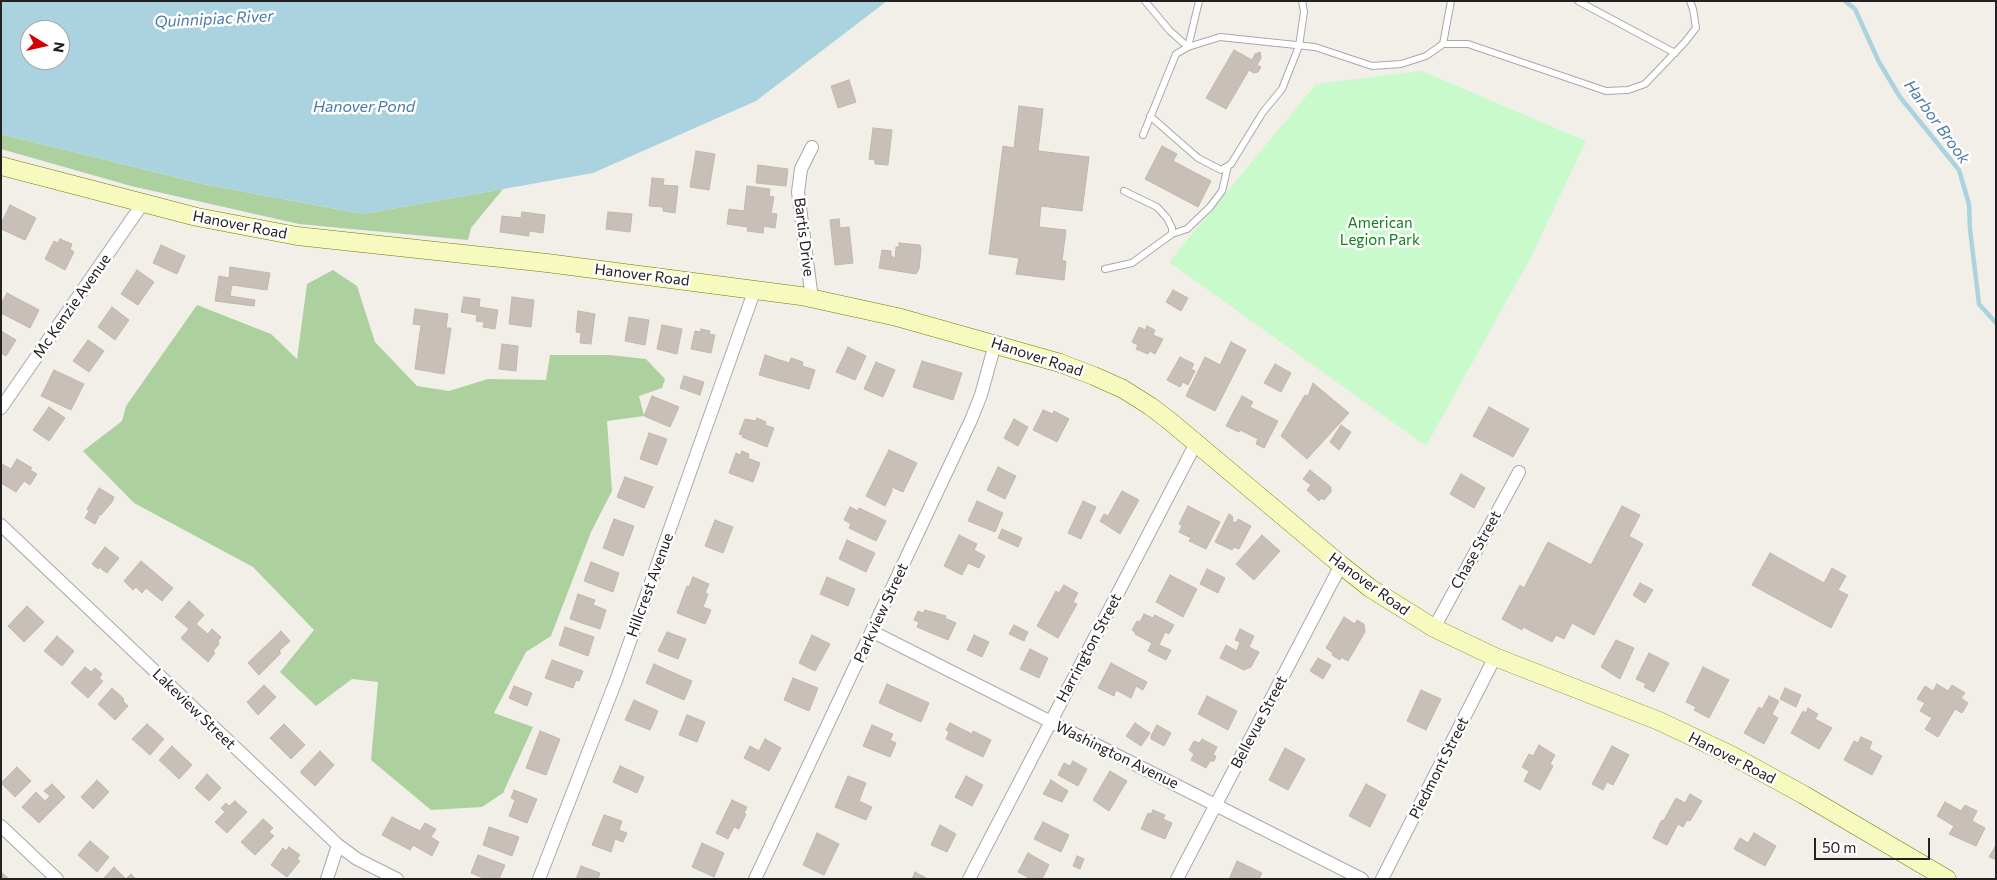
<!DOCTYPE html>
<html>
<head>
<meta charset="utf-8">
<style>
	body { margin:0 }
	#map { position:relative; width:1997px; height:880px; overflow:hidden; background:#f2efe9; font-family:Commissioner,sans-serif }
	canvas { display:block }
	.frame { position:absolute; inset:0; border:2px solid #222; pointer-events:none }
	.north { position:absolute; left:20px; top:20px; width:50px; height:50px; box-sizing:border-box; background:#fff; border:1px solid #a7a7a7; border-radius:50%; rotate:99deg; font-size:14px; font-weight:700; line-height:20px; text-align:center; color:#222 }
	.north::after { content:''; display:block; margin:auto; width:18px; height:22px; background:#d40000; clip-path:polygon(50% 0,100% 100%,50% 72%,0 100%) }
	.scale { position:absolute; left:1814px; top:838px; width:116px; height:22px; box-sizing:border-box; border:2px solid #222; border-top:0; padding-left:6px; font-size:15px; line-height:18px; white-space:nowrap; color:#222; -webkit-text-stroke:4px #fff; paint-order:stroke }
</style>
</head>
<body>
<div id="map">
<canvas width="1997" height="880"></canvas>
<div class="frame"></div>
<div class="north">N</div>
<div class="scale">50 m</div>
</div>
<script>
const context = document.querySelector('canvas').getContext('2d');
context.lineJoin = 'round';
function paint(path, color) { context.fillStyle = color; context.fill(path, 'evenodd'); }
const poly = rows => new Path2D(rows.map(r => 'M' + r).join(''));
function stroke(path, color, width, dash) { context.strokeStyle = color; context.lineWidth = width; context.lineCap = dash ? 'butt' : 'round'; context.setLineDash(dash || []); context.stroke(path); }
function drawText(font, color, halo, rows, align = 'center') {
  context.font = font + ' Commissioner,sans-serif'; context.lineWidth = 5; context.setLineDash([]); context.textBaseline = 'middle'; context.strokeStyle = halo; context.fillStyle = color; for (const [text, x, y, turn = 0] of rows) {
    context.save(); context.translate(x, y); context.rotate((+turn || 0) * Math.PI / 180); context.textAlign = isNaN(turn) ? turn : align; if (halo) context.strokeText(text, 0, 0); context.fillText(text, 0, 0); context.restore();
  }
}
paint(poly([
	[1,134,203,184,363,214,503,189,471,228,468,240,299,224,131,186,1,149],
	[333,270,357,286,375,342,417,386,449,391,488,379,546,380,550,355,610,355,646,359,665,379,662,388,639,396,644,416,607,421,612,491,591,532,551,636,526,652,494,713,533,727,503,793,482,807,431,810,371,760,378,682,352,679,316,706,280,672,314,630,253,567,134,503,83,451,122,421,126,406,197,305,271,334,297,359,307,284]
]), '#add19e');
paint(poly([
	[1422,71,1586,141,1531,257,1426,446,1169,262,1316,84]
]), '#c8facc');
paint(poly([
	[1,1,887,1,756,101,593,173,363,214,203,184,1,134],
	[30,30,60,30,60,60,30,60]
]), '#aad3df');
stroke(poly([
	[1845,1,1855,9,1879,62,1900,97,1959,170,1969,204,1970,229,1979,304,1996,323]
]), '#aad3df', 4.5);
const building = poly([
	[1234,50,1252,60,1255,54,1260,52,1261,58,1257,65,1261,67,1258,72,1254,73,1249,70,1226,109,1206,98,1234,50],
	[849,80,856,102,838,108,831,86,849,80],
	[1019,106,1043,109,1038,151,1089,157,1082,211,1041,206,1039,227,1066,230,1062,261,1066,261,1064,280,1016,274,1019,258,989,254,1003,146,1014,148,1019,106],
	[873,128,892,130,888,165,875,164,875,160,869,159,873,128],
	[1162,146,1177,154,1173,161,1211,181,1198,207,1145,179,1162,146],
	[696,151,715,154,709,190,690,187,696,151],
	[758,165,788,169,786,186,756,183,758,165],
	[652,178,664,179,663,185,678,186,675,213,663,211,663,207,649,206,652,178],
	[747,186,770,189,769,196,774,197,771,213,777,214,775,228,764,226,763,233,747,231,748,227,727,224,729,209,744,211,747,186],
	[10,205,36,218,25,240,1,229,1,224,10,205],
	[522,212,545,215,543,233,529,231,529,236,500,232,502,216,521,218,522,212],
	[608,212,632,214,630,232,606,229,608,212],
	[839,219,840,228,849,227,853,263,835,265,830,220,839,219],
	[60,239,72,244,70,249,74,252,65,270,45,259,54,241,58,243,60,239],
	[899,243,920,245,921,250,919,269,916,274,879,268,882,250,891,251,891,256,895,258,896,247,899,247,899,243],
	[161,245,185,256,177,274,153,263,161,245],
	[230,267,270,273,267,290,232,285,230,296,255,300,254,306,215,301,219,276,229,278,230,267],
	[137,270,154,282,138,305,121,294,137,270],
	[1173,290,1188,298,1181,311,1166,302,1173,290],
	[7,293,39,310,30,328,1,313,1,304,7,293],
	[464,297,480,299,479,307,498,310,495,329,483,327,484,322,476,321,477,315,461,312,464,297],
	[512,297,534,300,531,327,509,324,512,297],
	[112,307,129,320,115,340,98,327,112,307],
	[415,309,448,314,446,328,451,328,444,374,415,369,421,325,413,324,415,309],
	[578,311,595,314,591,344,580,343,581,333,576,332,578,311],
	[629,317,649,320,645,345,625,341,629,317],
	[662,325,682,329,677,354,657,349,662,325],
	[1147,326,1155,330,1153,335,1163,339,1155,354,1150,351,1148,354,1136,349,1138,345,1132,342,1139,327,1145,330,1147,326],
	[701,329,710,331,709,334,715,335,711,353,691,349,695,331,701,332,701,329],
	[1,331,16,340,6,356,1,353,1,331],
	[88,340,104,351,89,372,73,361,88,340],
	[1231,342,1246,350,1215,411,1186,396,1205,357,1220,365,1231,342],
	[502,344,518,346,516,371,499,369,502,344],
	[848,347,866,356,855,380,836,372,848,347],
	[765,355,789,363,791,358,803,362,802,366,815,370,809,389,759,375,765,355],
	[1180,357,1194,364,1191,369,1195,371,1188,385,1183,382,1180,387,1167,380,1180,357],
	[922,361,962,373,953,400,913,387,922,361],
	[876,362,895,370,883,397,864,389,876,362],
	[1275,364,1291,373,1281,392,1264,383,1275,364],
	[54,370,84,384,71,410,41,396,54,370],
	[684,376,704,382,700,395,680,388,684,376],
	[1313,383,1349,413,1307,459,1281,436,1305,395,1308,396,1313,383],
	[652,396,679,407,670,427,644,416,652,396],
	[1242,396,1253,402,1250,407,1278,421,1264,448,1256,444,1258,439,1240,430,1239,432,1226,426,1242,396],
	[49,407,65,418,49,441,33,430,49,407],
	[1489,407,1529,429,1513,457,1473,436,1489,407],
	[1043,410,1053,414,1054,411,1069,419,1057,442,1033,430,1043,410],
	[757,418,766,422,765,425,774,428,767,447,742,437,743,435,739,434,745,419,756,421,757,418],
	[1014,419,1028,427,1018,446,1004,438,1014,419],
	[1341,425,1351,432,1339,450,1330,442,1341,425],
	[649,433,667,439,657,465,640,459,649,433],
	[889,450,917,463,903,492,892,487,892,491,885,506,866,496,889,450],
	[742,451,749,454,748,458,760,463,753,482,729,473,736,453,740,455,742,451],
	[17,459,32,468,30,470,37,474,30,485,24,481,16,492,1,483,1,466,2,464,11,469,17,459],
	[998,467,1016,476,1005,499,987,490,998,467],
	[1310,470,1331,487,1331,492,1324,500,1321,498,1319,501,1307,490,1311,485,1303,479,1310,470],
	[1461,474,1485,488,1474,508,1450,494,1461,474],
	[625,477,653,487,644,508,617,497,625,477],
	[99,488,114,497,112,502,101,515,100,514,95,524,85,518,89,511,87,509,99,488],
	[1122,491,1139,500,1120,534,1100,521,1104,514,1108,516,1122,491],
	[977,501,1003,513,995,532,968,521,977,501],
	[1083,501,1096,507,1081,539,1068,533,1083,501],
	[1188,506,1220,522,1206,549,1189,541,1191,538,1179,532,1182,526,1179,524,1188,506],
	[1622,506,1640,515,1629,536,1643,544,1594,635,1572,623,1564,639,1556,635,1552,642,1523,627,1522,630,1502,619,1520,585,1524,588,1548,542,1591,565,1622,506],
	[850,507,858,511,859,508,886,521,876,541,849,528,851,524,844,520,850,507],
	[1229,514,1233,517,1232,521,1236,523,1238,519,1251,526,1239,549,1234,547,1232,550,1215,542,1229,514],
	[614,519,634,526,623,556,603,548,614,519],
	[715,520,733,527,723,553,705,546,715,520],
	[1002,529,1022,538,1018,547,998,538,1002,529],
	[959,535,977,544,974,550,985,556,979,568,968,563,962,575,944,566,959,535],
	[1262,535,1280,551,1254,580,1236,564,1262,535],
	[847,540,875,553,866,572,839,559,847,540],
	[105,547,119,558,107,573,99,567,98,569,92,564,105,547],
	[1770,553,1824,583,1832,568,1846,576,1838,590,1848,595,1831,628,1752,585,1770,553],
	[141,561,173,588,162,601,146,588,142,593,136,587,133,590,124,581,141,561],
	[591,562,619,573,613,592,584,581,591,562],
	[1207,569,1225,578,1218,593,1200,584,1207,569],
	[1170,575,1197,589,1183,617,1156,602,1170,575],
	[693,577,709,584,705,593,708,594,703,607,711,610,705,624,677,613,687,586,689,587,693,577],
	[827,577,855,589,848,606,820,594,827,577],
	[1640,583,1653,590,1645,603,1633,595,1640,583],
	[1064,585,1078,593,1073,602,1077,604,1058,638,1037,626,1056,591,1059,593,1064,585],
	[578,594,595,600,593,605,606,610,600,629,570,619,578,594],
	[189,601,204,615,196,624,208,634,212,629,221,637,218,641,219,644,213,651,215,653,208,662,181,638,189,629,175,617,189,601],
	[27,606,44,622,24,642,8,626,27,606],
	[925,610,946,616,945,618,956,623,948,640,917,627,919,622,914,620,918,611,923,613,925,610],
	[1144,614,1153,618,1155,615,1174,625,1169,634,1165,632,1159,645,1171,650,1166,660,1148,651,1152,643,1135,634,1135,632,1132,630,1137,621,1140,622,1144,614],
	[1344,617,1355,624,1357,620,1364,624,1365,632,1348,661,1341,657,1340,660,1332,655,1333,653,1326,648,1344,617],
	[1014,625,1028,632,1024,641,1009,634,1014,625],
	[565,627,594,637,588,656,559,645,565,627],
	[1240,629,1254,636,1249,647,1259,652,1251,667,1244,670,1220,658,1226,645,1237,651,1240,642,1235,640,1240,629],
	[281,631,290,641,279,651,281,653,259,675,248,663,281,631],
	[667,632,686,639,678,659,658,651,667,632],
	[812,635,830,644,815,671,799,663,812,635],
	[974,635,989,642,982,657,967,650,974,635],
	[57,636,74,651,62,666,44,651,57,636],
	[1616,640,1634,648,1620,679,1601,667,1616,640],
	[1030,649,1048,658,1039,678,1020,669,1030,649],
	[1649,653,1669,663,1654,692,1644,687,1646,684,1636,679,1649,653],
	[1318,658,1331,665,1323,679,1310,671,1318,658],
	[552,660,583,671,579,681,576,680,573,688,545,678,552,660],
	[1111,663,1147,682,1143,690,1136,686,1131,698,1116,690,1114,696,1098,688,1111,663],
	[654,664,692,681,684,700,646,683,654,664],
	[85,667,91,672,95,668,102,674,99,678,103,681,88,698,71,683,85,667],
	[1703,667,1729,680,1709,718,1694,710,1696,707,1686,702,1703,667],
	[793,678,818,688,809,711,784,700,793,678],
	[887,684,929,703,921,722,879,703,887,684],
	[1937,684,1948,691,1952,685,1965,693,1961,698,1968,703,1962,713,1955,709,1938,737,1925,729,1932,718,1920,711,1925,703,1917,699,1925,686,1933,691,1937,684],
	[264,685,276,697,258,715,247,702,264,685],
	[514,686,532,693,527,706,509,698,514,686],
	[112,688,124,699,123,701,128,706,115,720,98,704,112,688],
	[1785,688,1801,695,1796,707,1780,699,1785,688],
	[1421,690,1441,699,1426,730,1407,721,1421,690],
	[1207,696,1237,711,1228,730,1198,714,1207,696],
	[1769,696,1779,701,1772,714,1778,718,1764,744,1744,733,1759,707,1762,709,1769,696],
	[634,700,658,711,650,730,625,720,634,700],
	[1808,708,1818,714,1815,719,1832,728,1819,749,1791,733,1803,711,1806,713,1808,708],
	[687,715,705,722,697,742,679,735,687,715],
	[950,723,972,734,973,731,991,740,983,757,946,739,949,732,946,730,950,723],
	[1135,723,1150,733,1141,746,1126,736,1135,723],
	[147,724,164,739,150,755,132,739,147,724],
	[284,724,305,745,291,759,270,738,284,724],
	[872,725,893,734,890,740,896,743,890,757,863,746,872,725],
	[1157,725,1171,733,1164,746,1151,739,1151,736,1157,725],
	[540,731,560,739,546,775,526,768,540,731],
	[1861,737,1872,742,1869,749,1882,756,1872,775,1844,760,1854,741,1858,743,1861,737],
	[765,739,781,748,769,771,744,758,750,746,759,751,765,739],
	[1202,739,1217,747,1213,755,1216,756,1214,761,1210,761,1206,768,1191,760,1194,754,1189,750,1194,741,1200,743,1202,739],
	[1539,745,1555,755,1550,764,1553,766,1540,790,1524,781,1529,771,1522,767,1529,754,1533,756,1539,745],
	[172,746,192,765,179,779,159,760,172,746],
	[1612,746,1629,755,1613,785,1607,782,1603,790,1592,784,1612,746],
	[1285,748,1305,759,1288,790,1269,780,1285,748],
	[320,751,334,765,315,786,301,773,301,771,320,751],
	[1073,761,1087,769,1078,786,1058,775,1064,763,1070,766,1073,761],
	[620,766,644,777,637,793,613,782,620,766],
	[17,767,31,781,15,797,1,783,17,767],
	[1110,771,1127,781,1109,811,1093,800,1110,771],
	[207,774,221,788,209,801,195,788,207,774],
	[848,776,866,783,859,801,872,807,866,820,835,807,848,776],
	[966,776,983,785,972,806,955,797,966,776],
	[97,780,109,792,93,809,81,797,97,780],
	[1051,780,1068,791,1062,802,1043,794,1051,780],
	[52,784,65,797,39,823,22,807,36,792,45,801,50,796,44,791,52,784],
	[1366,784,1386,795,1370,827,1349,816,1366,784],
	[514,790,537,799,527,823,509,816,515,800,511,798,514,790],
	[1690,794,1702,801,1690,821,1687,820,1683,827,1678,824,1667,845,1653,838,1661,821,1664,820,1676,798,1685,803,1690,794],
	[732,800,747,807,744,813,746,814,739,829,734,827,728,839,716,833,732,800],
	[235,801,247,812,227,833,215,822,225,812,221,808,226,803,229,806,235,801],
	[1945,802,1961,811,1965,805,1977,811,1972,821,1985,828,1976,846,1949,834,1954,826,1937,816,1945,802],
	[1153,810,1165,815,1163,819,1172,823,1165,839,1141,829,1148,813,1151,814,1153,810],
	[604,815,622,821,619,830,627,833,623,842,615,839,611,852,592,845,604,815],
	[392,817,420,831,425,823,436,829,431,837,439,842,432,856,413,845,410,850,382,835,392,817],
	[263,819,273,828,269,832,274,836,255,855,241,842,263,819],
	[1043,822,1069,835,1061,852,1034,839,1043,822],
	[940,825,956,834,947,852,931,845,940,825],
	[489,827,519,837,512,856,483,845,489,827],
	[817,833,839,844,824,875,803,865,817,833],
	[1754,833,1776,846,1765,866,1734,849,1740,838,1748,843,1754,833],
	[90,841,109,857,97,872,78,855,90,841],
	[702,843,724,853,714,877,692,867,702,843],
	[1996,845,1996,860,1989,857,1996,845],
	[289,847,300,855,297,859,300,861,287,877,271,865,283,848,286,851,289,847],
	[1028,853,1049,865,1042,879,1031,879,1018,872,1028,853],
	[478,855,505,865,499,879,486,879,471,873,478,855],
	[1077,856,1084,859,1080,869,1073,866,1077,856],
	[1237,861,1262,873,1259,879,1229,879,1237,861],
	[581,866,600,873,598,879,576,879,581,866],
	[114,867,126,879,103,879,114,867],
	[1,872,9,879,1,879,1,872],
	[915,872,928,879,912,879,915,872],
	[131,874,136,879,126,879,131,874]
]);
paint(building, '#c7bfb8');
stroke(building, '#c4b6ab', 1);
const service = poly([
	[1145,1,1170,31,1188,47,1199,1],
	[1578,1,1675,53],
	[1443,44,1451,1],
	[1150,116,1198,158,1221,170,1231,164,1263,112,1282,89,1299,46,1304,12,1302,1],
	[1143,135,1176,54,1188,47,1220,37,1315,47,1372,66,1401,64,1426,56,1443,44,1468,44,1606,91,1628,90,1645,84,1685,42,1696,28,1693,9,1690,1],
	[1172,234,1187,229,1210,207,1222,191,1228,166],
	[1105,269,1132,263,1172,234,1172,228,1167,218,1157,207,1124,191]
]);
const minor = poly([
	[812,299,798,192,801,169,812,147],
	[1,408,143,203],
	[1,525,338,845,357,859,397,879],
	[1434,628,1519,472],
	[873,632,1362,879],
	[1,826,57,879],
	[327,879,338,845],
	[539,879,617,678,755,289],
	[755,879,971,420,981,395,995,344],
	[969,879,1196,443],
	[1177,879,1341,565],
	[1382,879,1495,657]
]);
const secondary = poly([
	[1,166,197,217,297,236,547,263,801,296,897,317,1060,363,1094,376,1123,389,1150,406,1171,422,1341,565,1370,588,1434,628,1495,657,1659,721,1731,755,1804,795,1947,879]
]);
stroke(service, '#a9a9a9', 8);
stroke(minor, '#a9a9a9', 14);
stroke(secondary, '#707d05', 19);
stroke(service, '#fff', 6);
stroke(minor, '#fff', 12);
stroke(secondary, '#f7fabf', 18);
drawText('15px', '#0c8416', '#fff', [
	["American",1380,223],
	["Legion Park",1380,240]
]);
drawText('15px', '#222', '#fff', [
	["Hanover Road",240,225,11],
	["Bartis Drive",804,237,83],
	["Hanover Road",642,275,7],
	["Mc Kenzie Avenue",72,306,-55],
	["Hanover Road",1037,357,18],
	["Chase Street",1476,550,-61],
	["Hanover Road",1369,584,36],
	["Hillcrest Avenue",650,585,-70],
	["Parkview Street",881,613,-65],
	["Harrington Street",1089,648,-62],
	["Lakeview Street",194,709,44],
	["Bellevue Street",1259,722,-62],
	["Washington Avenue",1117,755,26],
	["Hanover Road",1732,758,27],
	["Piedmont Street",1439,768,-63]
]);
drawText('italic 16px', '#4a7aab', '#fff', [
	["Quinnipiac River",214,19,-3],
	["Hanover Pond",364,107],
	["Harbor Brook",1937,122,54]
]);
</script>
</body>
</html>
